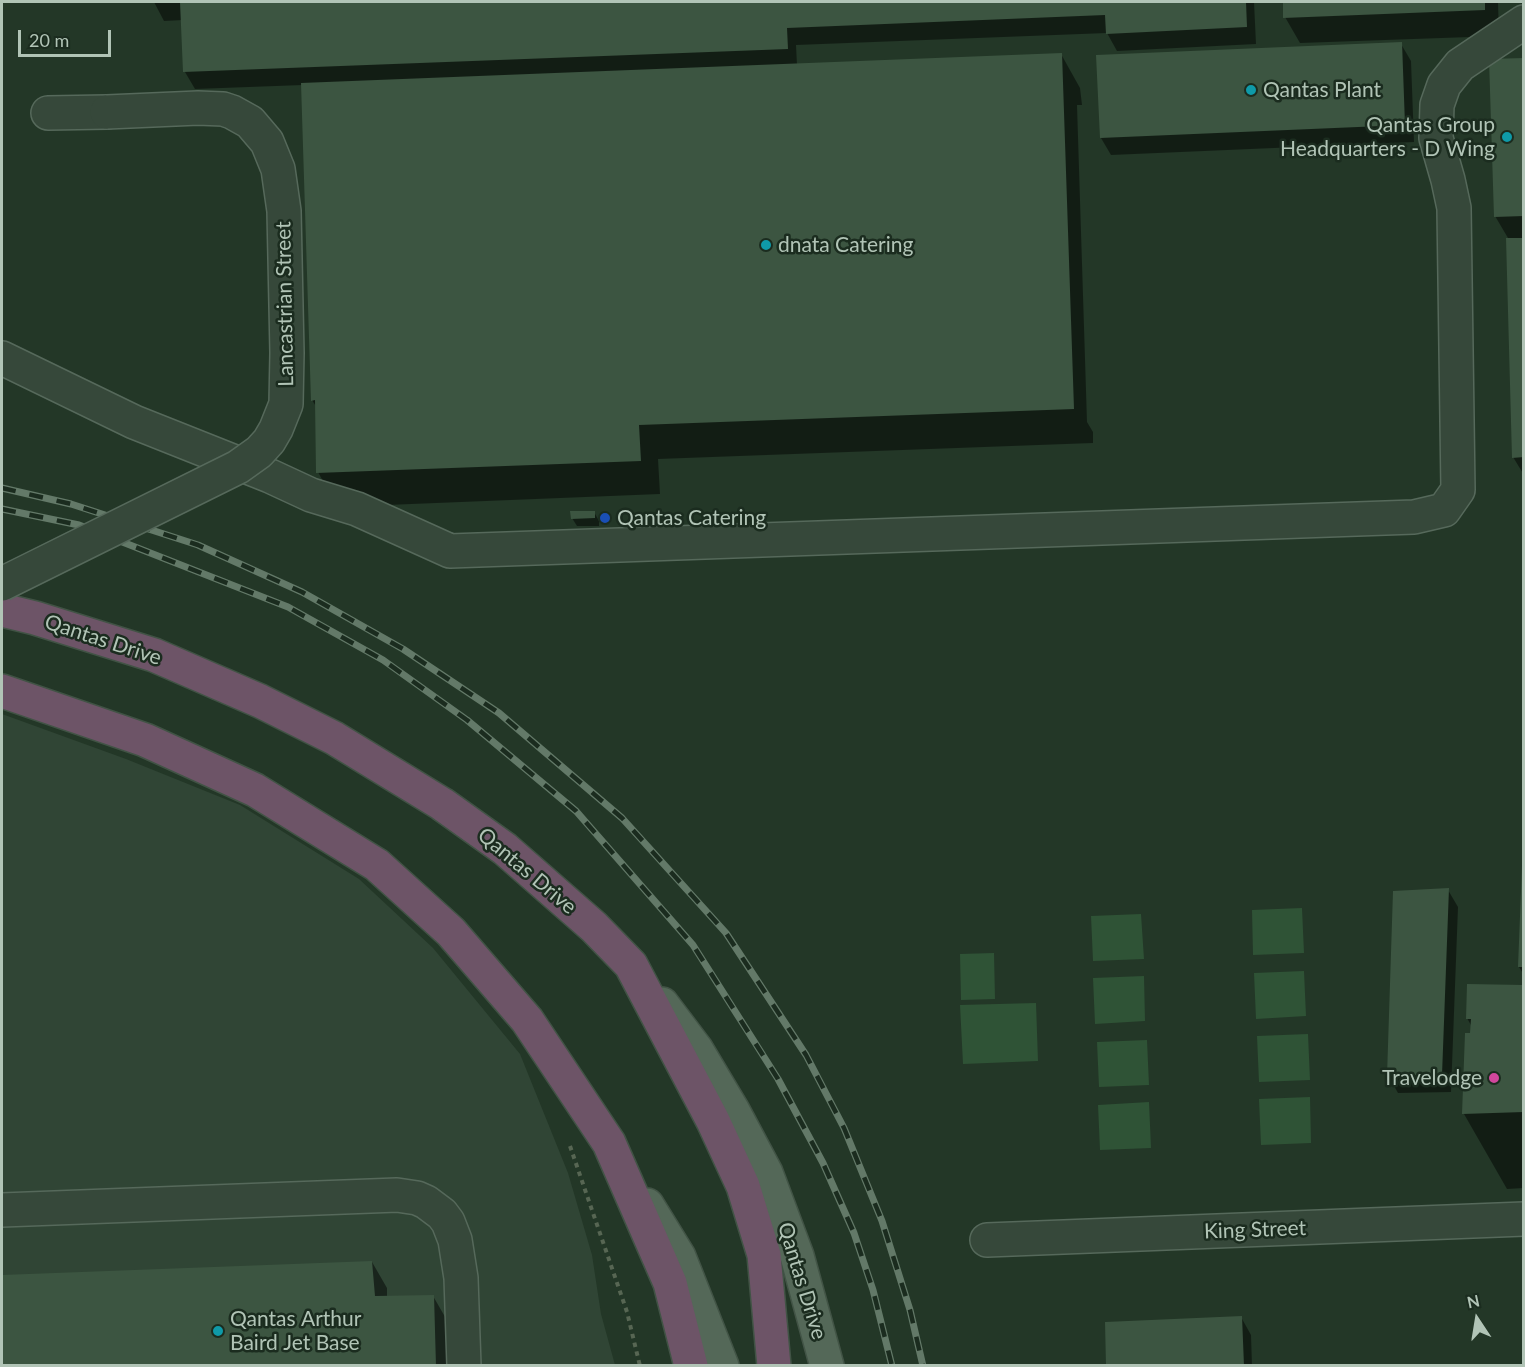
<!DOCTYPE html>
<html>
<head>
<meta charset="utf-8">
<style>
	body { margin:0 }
	#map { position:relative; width:1525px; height:1367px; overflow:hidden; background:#233727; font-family:Lato,sans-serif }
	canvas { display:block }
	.frame { position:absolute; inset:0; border:3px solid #b1c4b6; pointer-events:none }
	.north { position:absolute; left:1447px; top:1289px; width:60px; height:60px; -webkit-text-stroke:4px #1b2c1f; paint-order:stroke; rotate:348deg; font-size:16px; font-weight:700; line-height:24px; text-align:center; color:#b1c4b6 }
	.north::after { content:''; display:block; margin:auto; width:21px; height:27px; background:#b1c4b6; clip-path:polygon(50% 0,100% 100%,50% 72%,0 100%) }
	.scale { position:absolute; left:18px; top:30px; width:93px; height:27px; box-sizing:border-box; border:3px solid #b1c4b6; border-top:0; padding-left:8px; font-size:18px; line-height:21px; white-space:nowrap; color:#b1c4b6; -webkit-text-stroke:4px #1b2c1f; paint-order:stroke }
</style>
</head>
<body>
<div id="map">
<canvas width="1525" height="1367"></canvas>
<div class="frame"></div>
<div class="north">N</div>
<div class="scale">20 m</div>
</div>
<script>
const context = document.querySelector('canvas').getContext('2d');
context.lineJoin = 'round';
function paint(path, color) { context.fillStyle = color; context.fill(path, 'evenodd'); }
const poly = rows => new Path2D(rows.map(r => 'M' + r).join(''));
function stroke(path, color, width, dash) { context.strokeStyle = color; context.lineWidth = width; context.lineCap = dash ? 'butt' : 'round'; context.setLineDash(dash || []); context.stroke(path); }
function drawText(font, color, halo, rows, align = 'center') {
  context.font = font + ' Lato,sans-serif'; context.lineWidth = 5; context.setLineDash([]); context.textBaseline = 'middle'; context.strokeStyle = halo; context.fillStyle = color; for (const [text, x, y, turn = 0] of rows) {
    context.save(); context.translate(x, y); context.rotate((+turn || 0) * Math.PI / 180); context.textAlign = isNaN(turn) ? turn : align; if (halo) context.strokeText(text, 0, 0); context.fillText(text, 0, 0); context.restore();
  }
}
paint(poly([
	[2,714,126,759,240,805,359,879,433,948,520,1054,568,1173,592,1255,601,1314,615,1365,2,1365]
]), '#304535');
paint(poly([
	[1302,908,1304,953,1253,955,1252,910],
	[1141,914,1144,959,1093,961,1091,916],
	[994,953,995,999,961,1000,960,954],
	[1304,971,1306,1016,1256,1019,1254,973],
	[1144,976,1145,1021,1095,1024,1093,978],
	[1036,1003,1038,1061,963,1064,960,1005],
	[1308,1034,1310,1080,1259,1082,1257,1036],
	[1147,1040,1149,1085,1099,1087,1097,1042],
	[1310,1097,1311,1143,1261,1145,1259,1099],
	[1149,1102,1151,1148,1100,1150,1098,1105]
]), '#2f5336');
paint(poly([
	[154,2,1254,2,1256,44,1117,51,1107,33,796,45,797,65,1061,54,1080,88,1082,105,1077,105,1087,422,1093,432,1093,443,658,459,660,494,337,507,318,472,317,408,312,400,303,85,195,89,185,72,183,20,164,21],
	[1284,2,1498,2,1499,36,1300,43,1285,17],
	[1401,44,1411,61,1414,142,1111,155,1101,138],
	[1524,59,1524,475,1513,457,1508,238,1495,216],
	[594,512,599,521,599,526,577,526,572,518],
	[1524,855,1524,975,1519,967],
	[1448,890,1458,907,1451,1092,1398,1093,1388,1075],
	[1524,988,1524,1188,1507,1189,1464,1114,1472,1027,1467,1018],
	[372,1262,387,1288,387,1297,433,1296,448,1322,450,1366,2,1366,2,1277],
	[1241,1317,1251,1335,1252,1366,1108,1366]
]), '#0007');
paint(poly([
	[180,2,1246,2,1247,27,1106,34,1105,15,787,28,788,49,183,72],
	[1283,2,1485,2,1485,10,1283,18],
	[1402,42,1405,125,1100,138,1096,55],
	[1062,53,1074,409,639,425,641,461,316,473,315,400,311,401,301,83],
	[1524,58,1524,216,1494,217,1489,59],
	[1506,238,1524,238,1524,457,1512,458],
	[570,511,595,511,595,518,571,519],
	[1522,865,1524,865,1524,967,1518,967],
	[1449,888,1442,1075,1387,1076,1393,891],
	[1467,984,1524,985,1522,1044,1524,1045,1524,1112,1462,1114,1465,1033,1470,1033,1471,1019,1466,1019],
	[372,1261,375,1296,434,1295,436,1366,2,1366,2,1275],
	[1242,1316,1244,1366,1106,1366,1105,1322]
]), '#3c5541');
const minor = poly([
	[48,113,107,112],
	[2,358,134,422,270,476,311,495,357,509,450,551,1414,517,1444,510,1458,490,1454,208,1448,180,1436,138,1437,105,1444,85,1460,65,1524,22],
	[2,1210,397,1195,417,1198,426,1202,442,1214,448,1222,455,1240,461,1278,464,1366],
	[987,1240,1524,1219]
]);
const major = poly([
	[662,1004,696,1049,733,1111,766,1173,797,1256,827,1366],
	[647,1205,679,1257,722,1366]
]);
const highway = poly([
	[2,610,35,618,154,655,260,701,334,738,442,804,505,849,594,927,631,965,713,1121,743,1186,764,1255,774,1366],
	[2,691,145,740,255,790,377,865,451,932,527,1020,609,1143,670,1283,691,1366]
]);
stroke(minor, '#56695b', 36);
stroke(major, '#425446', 36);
stroke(highway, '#415345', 36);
stroke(poly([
	[570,1146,627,1312,640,1366]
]), '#576653', 4, [4.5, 4.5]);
stroke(minor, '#36483a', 33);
stroke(major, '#546858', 33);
stroke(highway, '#6d5467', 33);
const rail = poly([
	[2,488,71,504,198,545,302,592,403,649,499,713,622,818,726,933,806,1055,844,1128,882,1221,910,1310,923,1366],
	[2,509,79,525,288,607,383,660,467,720,576,811,693,945,778,1079,823,1163,854,1233,873,1290,892,1366]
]);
stroke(rail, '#637968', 7);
stroke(rail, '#1b2c1f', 4.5, [14]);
const minorBridge = poly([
	[2,584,238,467,259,452,269,441,276,429,286,404,287,353,284,211,278,169,267,142,250,122,232,112,223,109,198,108,107,112]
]);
stroke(minorBridge, '#56695b', 36, []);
stroke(minorBridge, '#36483a', 33);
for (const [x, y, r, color] of [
	[1251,90,6,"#0f9aa8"],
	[1507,137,6,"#0f9aa8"],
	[766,245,6,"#0f9aa8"],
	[605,518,6,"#1a4fb4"],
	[1494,1078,6,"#d1479c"],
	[218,1331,6,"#0f9aa8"]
]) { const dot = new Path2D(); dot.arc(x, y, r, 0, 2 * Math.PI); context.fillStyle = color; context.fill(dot); stroke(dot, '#1b2c1f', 2); }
drawText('21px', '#b1c4b6', '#1b2c1f', [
	["Qantas Plant",1263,90],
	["Qantas Group",1495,125,"right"],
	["Headquarters - D Wing",1495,149,"right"],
	["dnata Catering",778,245],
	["Qantas Catering",617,518],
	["Travelodge",1482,1078,"right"],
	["Qantas Arthur",230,1319],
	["Baird Jet Base",230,1343]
], 'left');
drawText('21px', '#b1c4b6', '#1b2c1f', [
	["Lancastrian Street",285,304,-91],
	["Qantas Drive",103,640,18],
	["Qantas Drive",527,871,40],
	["King Street",1255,1230,-2],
	["Qantas Drive",802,1281,73]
]);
</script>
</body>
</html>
